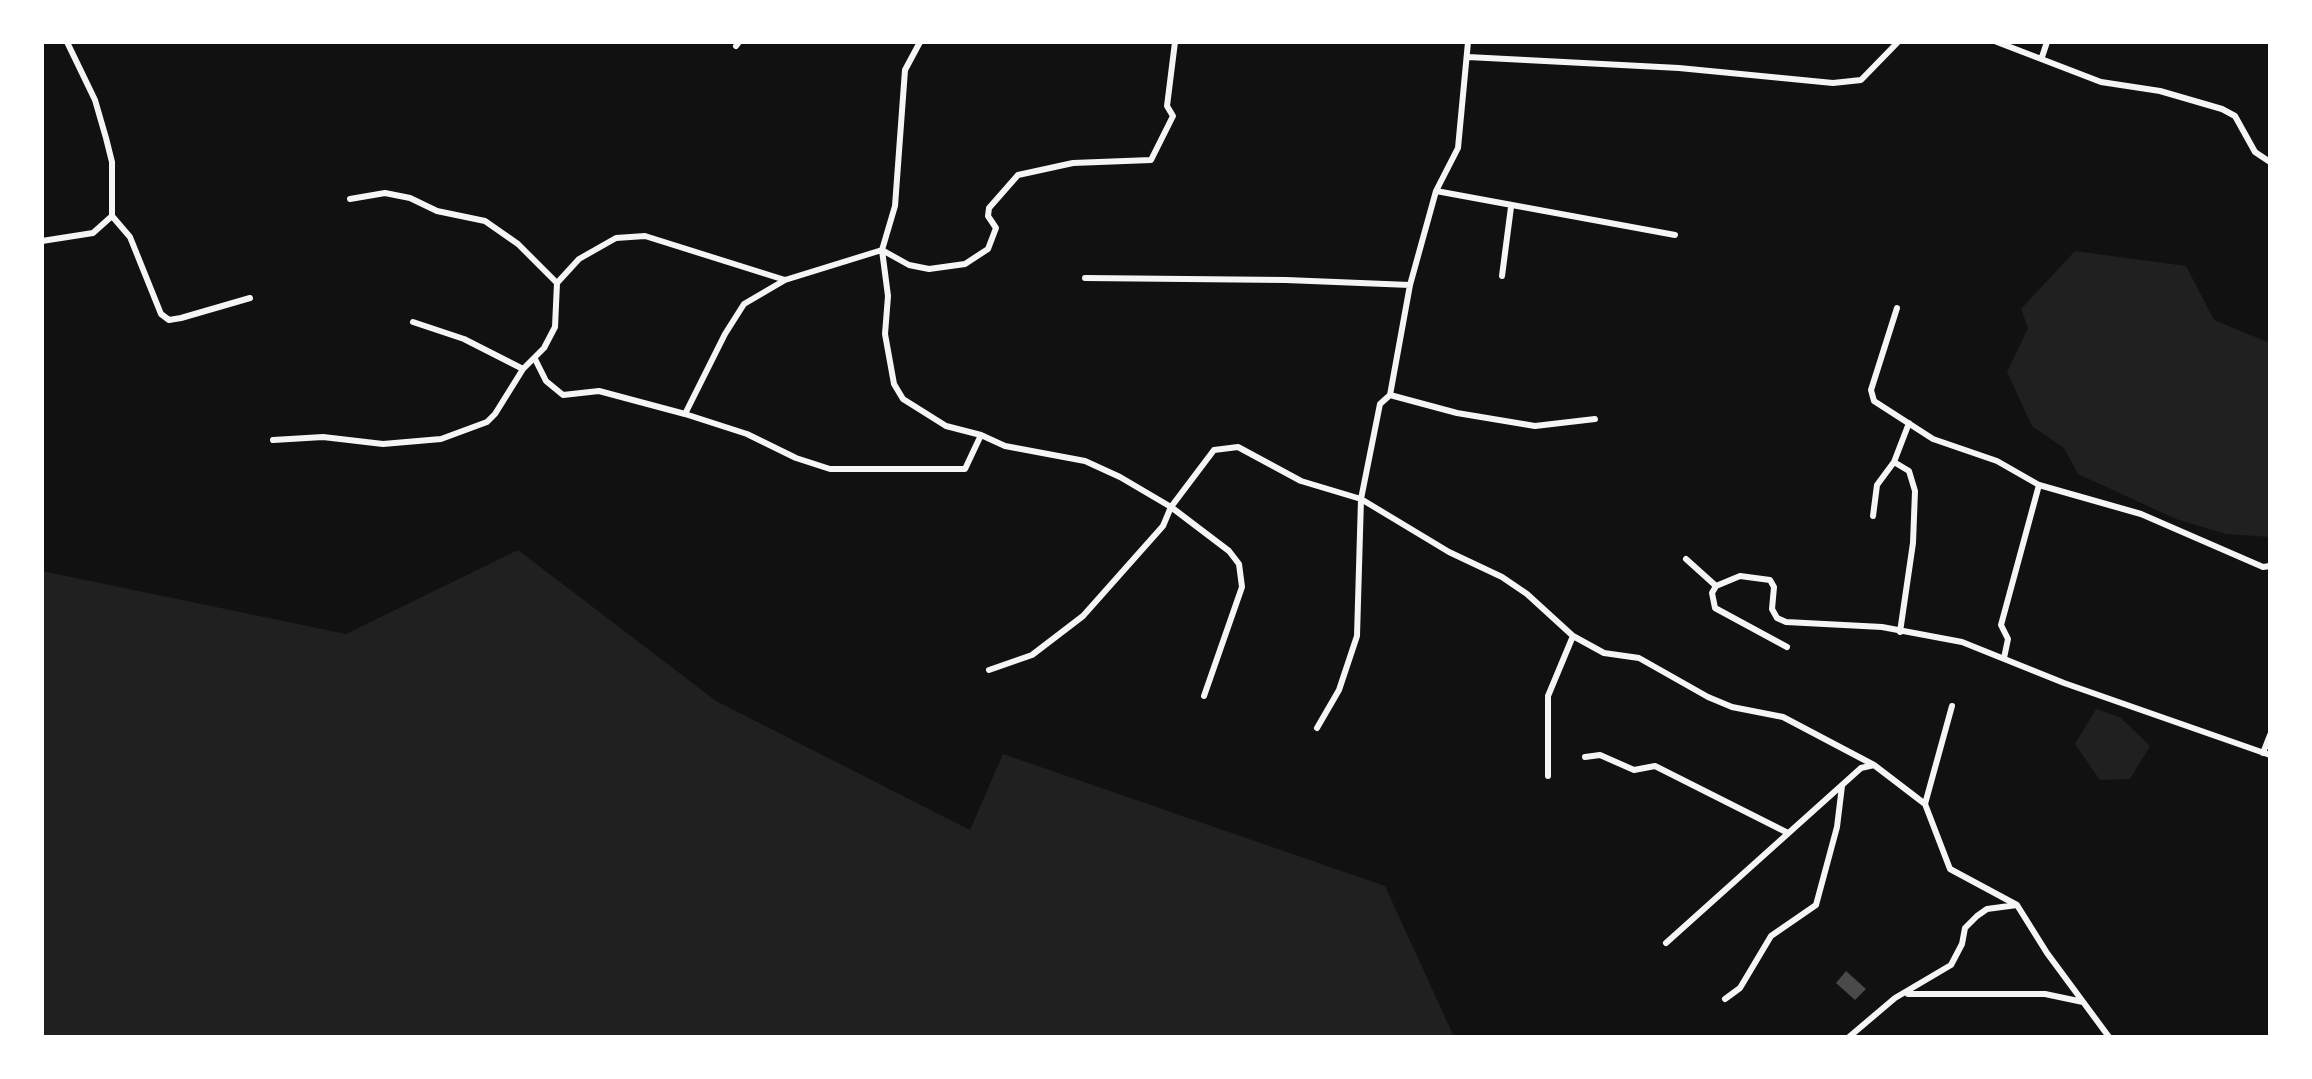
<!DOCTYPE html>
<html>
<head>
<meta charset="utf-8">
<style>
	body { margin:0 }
	#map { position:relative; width:2312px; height:1079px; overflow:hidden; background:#111; font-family:Raleway,sans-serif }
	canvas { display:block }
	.frame { position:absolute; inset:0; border:44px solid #fff; pointer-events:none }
</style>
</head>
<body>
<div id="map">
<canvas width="2312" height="1079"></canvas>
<div class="frame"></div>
</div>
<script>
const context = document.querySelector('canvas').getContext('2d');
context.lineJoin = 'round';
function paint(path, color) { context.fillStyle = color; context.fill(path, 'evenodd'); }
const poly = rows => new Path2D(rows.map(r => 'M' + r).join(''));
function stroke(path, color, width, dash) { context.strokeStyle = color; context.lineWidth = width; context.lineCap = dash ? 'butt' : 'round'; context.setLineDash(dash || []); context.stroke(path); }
paint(poly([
	[2075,251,2186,266,2214,320,2270,343,2270,537,2226,534,2176,519,2078,474,2064,448,2032,426,2007,372,2028,328,2021,309],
	[518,550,716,701,970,830,1003,754,1385,886,1454,1037,42,1037,42,571,346,634],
	[2096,709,2120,717,2150,746,2130,779,2100,780,2075,744]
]), '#202020');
paint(poly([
	[1846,971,1866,989,1855,1000,1836,983]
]), '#4a4a4a');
stroke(poly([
	[67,42,95,100,106,138,112,162,112,216,130,237,161,314,169,320,181,318,250,298],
	[1997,42,2101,82,2160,91,2222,109,2235,116,2255,152,2270,162],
	[736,46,739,42],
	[1468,57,1679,68,1833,83,1861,80,1898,42],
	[2042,57,2047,42],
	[1436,191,1675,235],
	[350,199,385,193,410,198,437,211,485,221,518,244,557,283],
	[42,241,93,233,112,216],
	[882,250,888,296,885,334,894,384,903,399,946,426,981,435,1005,446,1085,461,1120,477,1171,507,1229,551,1239,564,1242,587,1204,696],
	[882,250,909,265,929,269,965,264,988,249,996,228,988,216,989,208,1018,175,1073,163,1151,160,1173,116,1167,106,1175,42],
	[1502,276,1511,207],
	[1085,278,1286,280,1410,285],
	[1897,308,1871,390,1874,401,1933,439,1997,461,2039,485,2141,514,2263,567,2270,566],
	[413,322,464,339,523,369],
	[535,359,546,381,563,395,599,391,685,414,747,434,796,458,830,469,965,469,981,435],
	[1390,395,1457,413,1535,426,1595,419],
	[685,414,725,334,744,304,785,280],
	[273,440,323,437,383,444,441,439,487,422,495,414,523,369,544,348,555,327,557,283,579,259,616,238,645,236,785,280,882,250,895,206,905,70,920,42],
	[1894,462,1909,471,1915,491,1913,543,1900,632],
	[1873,516,1877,485,1894,462,1909,423],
	[1686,559,1716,586,1740,576,1770,580,1774,587,1772,609,1777,618,1786,622,1882,627,1962,642,2064,683,2270,755],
	[1716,586,1712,593,1715,608,1787,647],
	[2004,658,2008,639,2001,625,2039,485],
	[989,670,1032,655,1083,616,1163,526,1171,507,1214,450,1238,447,1301,481,1361,499,1449,552,1502,577,1527,594,1573,636,1604,653,1639,658,1708,697,1732,707,1783,717,1874,765,1925,804,1950,869,2017,905,2047,953,2109,1037],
	[1317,728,1339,690,1357,636,1361,499,1380,404,1390,395,1410,285,1436,191,1458,148,1468,42],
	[2263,753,2270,735],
	[1585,757,1600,755,1634,770,1655,766,1788,833],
	[1548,776,1548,696,1573,636],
	[1925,804,1952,706],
	[1666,943,1861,768,1874,765],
	[1908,994,2045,994,2083,1002],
	[1725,999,1740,988,1771,936,1816,905,1837,827,1842,786],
	[1849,1037,1895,998,1951,965,1962,944,1965,928,1977,916,1987,909,2017,905]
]), '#f5f5f5', 6);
</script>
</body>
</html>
